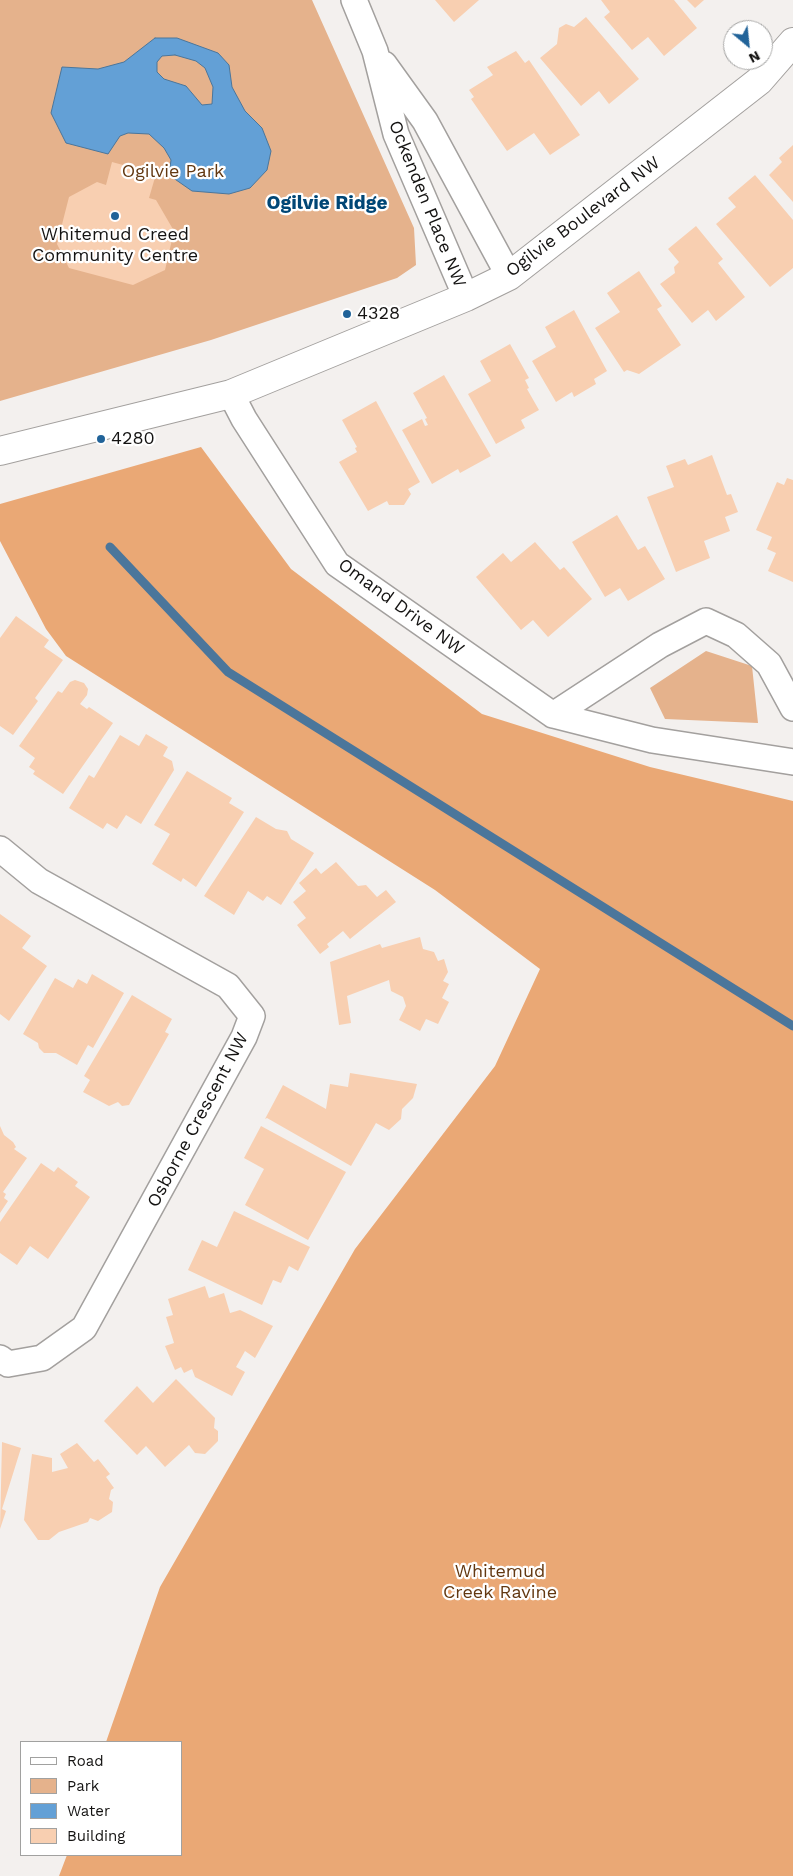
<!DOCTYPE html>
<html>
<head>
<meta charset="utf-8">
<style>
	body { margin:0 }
	#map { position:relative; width:793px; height:1876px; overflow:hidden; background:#f3f0ee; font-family:"Work Sans",sans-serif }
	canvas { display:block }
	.legend { position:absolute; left:20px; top:1741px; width:162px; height:115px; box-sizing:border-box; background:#fff; border:1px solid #a1a1a0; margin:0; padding:6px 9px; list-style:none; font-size:15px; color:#141312 }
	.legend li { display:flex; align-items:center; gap:10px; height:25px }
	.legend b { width:25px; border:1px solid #a1a1a0 }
	.north { position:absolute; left:723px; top:20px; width:50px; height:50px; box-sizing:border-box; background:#fff; border:1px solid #a1a1a0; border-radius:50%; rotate:152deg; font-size:14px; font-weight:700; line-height:20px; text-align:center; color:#141312 }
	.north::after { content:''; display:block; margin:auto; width:18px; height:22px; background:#216399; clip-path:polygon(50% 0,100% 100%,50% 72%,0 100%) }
</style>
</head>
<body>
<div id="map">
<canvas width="793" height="1876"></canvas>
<ul class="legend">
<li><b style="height:6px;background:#fff"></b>Road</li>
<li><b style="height:14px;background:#e5b28c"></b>Park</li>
<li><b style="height:14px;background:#63a0d6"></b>Water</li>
<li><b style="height:14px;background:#f8cfb1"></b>Building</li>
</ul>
<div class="north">N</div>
</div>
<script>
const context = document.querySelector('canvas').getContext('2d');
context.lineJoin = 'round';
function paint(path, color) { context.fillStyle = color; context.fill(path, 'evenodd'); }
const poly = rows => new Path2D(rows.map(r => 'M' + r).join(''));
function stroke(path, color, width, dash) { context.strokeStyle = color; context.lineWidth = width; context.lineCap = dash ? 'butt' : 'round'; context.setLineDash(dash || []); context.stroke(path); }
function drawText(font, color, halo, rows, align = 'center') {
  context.font = font + ' "Work Sans",sans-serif'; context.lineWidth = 4.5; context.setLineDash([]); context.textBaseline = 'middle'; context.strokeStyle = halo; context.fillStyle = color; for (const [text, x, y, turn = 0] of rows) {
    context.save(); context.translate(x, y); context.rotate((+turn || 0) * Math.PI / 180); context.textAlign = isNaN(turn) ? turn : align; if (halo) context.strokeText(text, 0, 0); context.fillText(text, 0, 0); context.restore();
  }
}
paint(poly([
	[0,0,312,0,414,228,416,265,397,278,211,340,0,401],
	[706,651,752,666,758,723,665,719,650,688]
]), '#e5b28c');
paint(poly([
	[201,447,291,569,482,714,650,767,793,801,793,1876,59,1876,67,1855,181,1855,181,1742,106,1742,160,1587,355,1249,495,1066,540,969,435,890,66,656,46,629,0,541,0,504]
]), '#eaa875');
const water = poly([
	[155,38,177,38,218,53,229,65,232,87,245,111,262,128,271,151,267,170,250,188,229,194,192,191,169,175,171,160,164,148,149,134,128,133,120,136,108,154,66,143,51,113,62,67,98,69,124,62,155,38],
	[175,55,196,61,205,68,213,87,212,104,202,105,186,86,164,79,157,72,157,62,162,56,175,55]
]);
paint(water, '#63a0d6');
stroke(water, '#4b769b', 1);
stroke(poly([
	[110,547,228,672,793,1026]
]), '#4b769b', 9);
paint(poly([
	[435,0,479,0,454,22],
	[601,0,674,0,697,28,664,56,648,37,632,50,604,17,610,12],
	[687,0,704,0,695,8],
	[586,17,639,79,609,104,599,91,581,106,540,58,557,44,559,28,566,24,574,27],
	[516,51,525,63,529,60,580,135,550,155,534,133,507,151,471,99,474,97,469,90,493,75,487,67],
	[793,145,793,202,769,175,782,162,779,158],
	[112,162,156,174,149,198,156,200,174,231,165,270,133,285,69,268,57,244,69,197,97,182,106,185],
	[755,175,793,220,793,268,770,287,716,224,736,207,728,198],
	[696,226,723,259,718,263,745,297,716,321,708,310,692,323,660,284,675,273,674,267,679,262,668,249],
	[639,271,662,306,657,309,681,345,639,374,627,370,624,372,595,328,620,312,607,293],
	[574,310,607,371,594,379,596,384,574,397,572,392,556,402,532,361,556,347,545,327],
	[510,344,529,378,525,380,529,388,527,389,539,410,521,420,525,428,496,444,468,394,491,381,480,361],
	[444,375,491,456,460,473,458,469,432,484,402,430,422,419,425,426,428,425,425,419,427,418,413,393],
	[376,401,420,482,408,489,411,494,404,505,389,505,387,501,368,511,339,462,357,452,355,448,357,447,342,420],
	[712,455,727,495,731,494,738,512,725,517,730,531,704,541,710,558,676,572,647,497,674,487,666,466,685,459,688,465],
	[787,478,793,480,793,582,768,571,776,553,767,549,772,537,756,530,777,482,784,485],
	[617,515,638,550,645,546,665,579,628,601,620,588,605,597,572,542],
	[535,542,560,570,564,567,592,599,548,637,533,620,521,630,476,577,503,553,511,562],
	[16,616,49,640,44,647,63,660,35,698,38,701,13,735,0,726,0,638],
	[75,680,84,683,88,689,87,695,80,704,87,709,89,707,113,723,63,794,33,774,35,771,29,767,35,758,19,746,58,691,62,693,70,682],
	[146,734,168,747,163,756,172,761,174,770,141,824,126,815,117,829,107,823,103,829,69,808,89,775,94,778,120,735,139,746],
	[187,771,232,798,229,803,244,812,196,887,183,878,181,882,152,864,170,834,154,825],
	[256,817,276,829,287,831,291,839,314,853,281,905,267,896,263,901,248,891,234,915,204,896],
	[336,862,358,886,366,885,377,897,386,890,396,902,350,939,343,931,327,944,329,947,320,954,297,925,306,918,293,902,306,891,299,883,316,868,321,874],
	[0,914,31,936,22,948,47,966,9,1021,0,1014],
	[420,937,423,949,434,952,438,961,444,959,448,972,443,981,449,984,442,998,449,1002,438,1024,426,1019,420,1031,399,1020,406,1006,403,997,391,991,389,980,347,996,351,1023,339,1025,330,962,380,944,382,948],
	[92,974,124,993,93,1048,88,1045,77,1065,56,1053,44,1053,39,1048,38,1043,23,1034,55,978,73,988,78,979,87,984],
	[132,995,172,1019,165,1032,169,1034,129,1105,122,1106,118,1102,109,1106,83,1092,90,1080,84,1076],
	[350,1073,417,1084,413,1098,402,1109,401,1119,389,1130,376,1123,351,1166,267,1118,265,1119,283,1085,326,1109,330,1084,348,1087],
	[0,1126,4,1135,13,1142,16,1147,14,1149,27,1158,3,1192,6,1194,4,1198,8,1201,0,1213],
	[261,1126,346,1172,308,1240,245,1205,264,1169,244,1158],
	[41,1163,54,1172,58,1167,78,1182,75,1186,90,1197,48,1259,30,1246,17,1265,0,1253,0,1222],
	[234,1211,310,1247,298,1271,289,1266,281,1283,273,1280,262,1305,188,1270,202,1240,217,1247],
	[205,1286,209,1298,224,1293,230,1313,240,1310,273,1326,255,1358,245,1351,236,1367,245,1372,232,1396,195,1377,192,1369,184,1373,181,1367,175,1370,165,1346,174,1343,166,1317,173,1315,168,1299],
	[176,1379,215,1418,214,1428,218,1431,218,1441,205,1454,195,1453,189,1445,165,1467,146,1446,137,1455,104,1421,137,1386,153,1403],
	[2,1442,21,1448,2,1509,6,1511,0,1529],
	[77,1443,94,1462,98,1459,110,1474,106,1477,114,1488,111,1490,109,1499,113,1502,112,1512,98,1521,90,1518,88,1522,59,1532,49,1540,38,1540,24,1520,32,1454,52,1458,52,1472,68,1468,60,1454]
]), '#f8cfb1');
const minor = poly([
	[354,0,375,51,396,134,466,297],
	[384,64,425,121,509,276],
	[231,394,244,419,337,564,553,715,652,740,793,762],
	[553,715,660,645,706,621,736,635,769,664,793,708],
	[0,849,39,881,228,986,252,1016,244,1037,84,1328,42,1358,8,1364,0,1358]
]);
const tertiary = poly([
	[0,451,231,394,466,297,509,276,759,81,793,42]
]);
stroke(minor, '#a3a09e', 28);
stroke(tertiary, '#a3a09e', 30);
stroke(minor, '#fff', 25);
stroke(tertiary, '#fff', 28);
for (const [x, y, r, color] of [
	[115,216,5,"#216399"],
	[347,314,5,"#216399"],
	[101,439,5,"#216399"]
]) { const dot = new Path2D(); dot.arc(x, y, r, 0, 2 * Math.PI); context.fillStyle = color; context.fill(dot); stroke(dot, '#fff', 2); }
drawText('18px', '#633811', '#fff', [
	["Ogilvie Park",173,172],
	["Whitemud",500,1572],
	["Creek Ravine",500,1593]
]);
drawText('18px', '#141312', '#fff', [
	["Ockenden Place NW",427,204,68],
	["Ogilvie Boulevard NW",583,217,-37],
	["Omand Drive NW",401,607,36],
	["Osborne Crescent NW",198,1120,-62]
]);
drawText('18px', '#141312', '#fff', [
	["Whitemud Creed",115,235,"center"],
	["Community Centre",115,256,"center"],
	["4328",357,314],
	["4280",111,439]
], 'left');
drawText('bold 19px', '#004675', '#fff', [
	["Ogilvie Ridge",327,203]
]);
</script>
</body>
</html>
